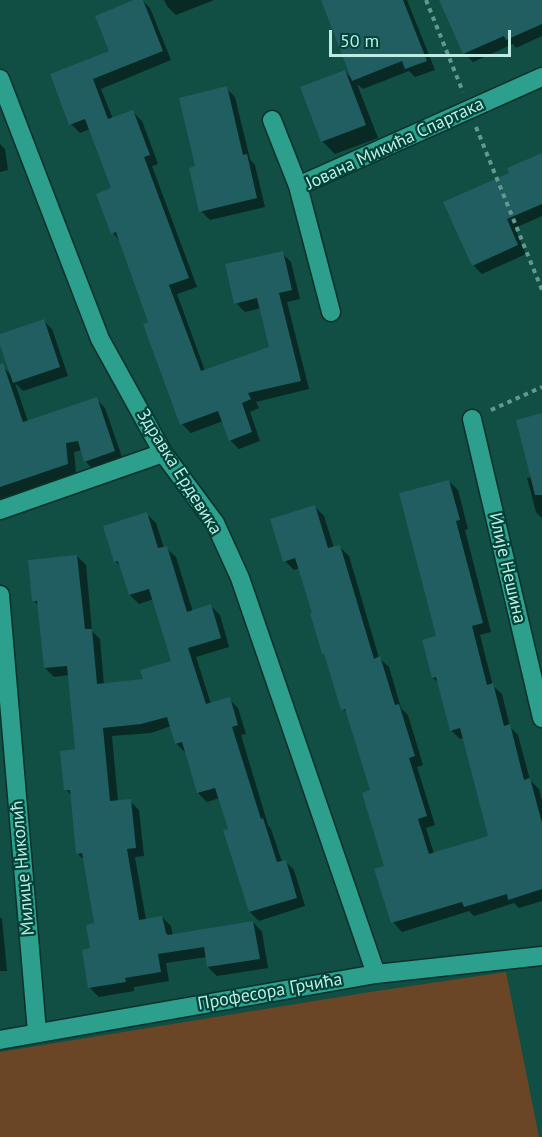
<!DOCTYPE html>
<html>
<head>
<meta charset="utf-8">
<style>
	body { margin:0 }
	#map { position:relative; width:542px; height:1137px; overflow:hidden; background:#114e44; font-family:"PT Sans",sans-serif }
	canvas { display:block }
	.scale { position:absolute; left:329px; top:30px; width:182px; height:27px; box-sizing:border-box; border:3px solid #bdede2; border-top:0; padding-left:8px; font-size:18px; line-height:21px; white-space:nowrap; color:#bdede2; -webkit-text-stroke:4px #004339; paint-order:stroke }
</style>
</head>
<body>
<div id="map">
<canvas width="542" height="1137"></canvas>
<div class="scale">50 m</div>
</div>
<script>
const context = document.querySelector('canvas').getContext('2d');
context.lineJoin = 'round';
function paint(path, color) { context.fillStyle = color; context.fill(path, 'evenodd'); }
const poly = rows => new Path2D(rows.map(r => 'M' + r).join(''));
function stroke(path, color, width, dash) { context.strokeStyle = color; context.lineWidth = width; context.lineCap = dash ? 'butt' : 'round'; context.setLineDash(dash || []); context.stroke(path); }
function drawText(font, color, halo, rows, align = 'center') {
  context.font = font + ' "PT Sans",sans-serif'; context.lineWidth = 4.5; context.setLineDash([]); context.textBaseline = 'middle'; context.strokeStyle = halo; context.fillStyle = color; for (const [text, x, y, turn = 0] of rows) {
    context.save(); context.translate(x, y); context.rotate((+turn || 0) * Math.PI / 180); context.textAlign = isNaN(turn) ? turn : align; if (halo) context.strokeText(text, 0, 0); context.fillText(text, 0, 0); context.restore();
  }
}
paint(poly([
	[506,972,539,1137,0,1137,0,1052,370,992]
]), '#6b4626');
paint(poly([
	[138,0,142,0,150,8,171,60,101,89,113,119,133,112,142,121,158,164,152,166,197,287,177,294,205,371,270,348,261,308,245,312,236,303,282,253,291,262,300,299,287,302,309,389,256,402,259,408,250,412,260,441,239,449,230,440,223,421,191,433,182,424,150,323,120,241,113,233,113,189,90,129,80,133,71,124,52,74,111,52],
	[164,0,214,0,176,15,167,6],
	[322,0,407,0,435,70,415,77,409,71,363,89,357,84,378,138,335,154,322,141,345,72,354,81],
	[467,0,542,0,542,36,516,48,513,44,473,62,464,53],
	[226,88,235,97,250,159,255,165,265,207,210,220,201,211,197,167],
	[0,144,5,149,8,170,0,172],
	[542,155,542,216,515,228,526,254,482,274,473,265,511,174],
	[43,320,52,329,68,376,23,391,15,383,28,422,96,399,105,408,123,460,94,470,85,461,82,450,74,452,76,473,0,499,0,371,5,369,13,377,0,335],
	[542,414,542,518,536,512,527,478,532,477],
	[449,481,458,490,468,529,465,530,491,632,480,635,493,686,502,694,510,727,518,735,530,780,539,789,542,801,542,901,519,908,514,903,474,916,469,911,402,932,393,922,386,867,372,791,349,715,343,709,300,568,294,570,285,561,315,507,324,516,334,548,340,547,349,556,379,658,389,667,401,708,408,715,423,765,417,767,435,825,426,828,434,854,489,837,464,738,460,739,451,730,439,683,433,678],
	[147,514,156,523,164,548,166,548,176,557,193,612,211,606,220,615,229,647,196,657,211,704,229,699,238,708,246,734,241,735,268,825,271,829,282,862,285,861,294,870,305,906,259,921,250,912,220,798,207,802,198,793,185,752,176,743,171,726,151,733,112,736,118,802,130,801,139,810,144,856,135,857,146,920,162,917,171,926,173,936,253,922,262,932,268,968,217,976,208,967,207,957,166,963,169,981,134,987,134,991,99,997,90,988,96,925,85,861,77,853,72,796,66,789,77,751,69,675,54,677,45,668,39,606,33,600,77,556,86,565,92,631,100,639,104,685,145,681,173,662,154,599,139,604,130,595,122,567,115,561],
	[0,917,2,919,7,971,0,971]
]), '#0007');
paint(poly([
	[134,0,143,0,163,51,93,79,108,119,133,110,150,155,144,157,189,278,169,285,201,371,269,347,257,298,234,304,225,264,283,251,292,290,279,293,301,381,248,393,251,399,242,403,252,432,229,441,218,411,180,425,143,324,148,322,116,232,111,234,96,194,111,188,85,119,69,125,50,74,109,51,95,16],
	[321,0,403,0,427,61,405,69,402,61,352,81],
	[439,0,542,0,542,24,506,40,504,36,463,54],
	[345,70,366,125,321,142,300,87],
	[227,86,243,155,247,154,257,198,199,212,189,168,195,166,179,98],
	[542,153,542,204,507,219,518,245,472,266,443,202,509,173,507,168],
	[44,319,60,367,13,383,0,345,0,334],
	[3,363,23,422,97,397,115,451,84,462,78,441,66,443,68,464,0,487,0,364],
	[542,413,542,495,535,495,516,420],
	[449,480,460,520,456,521,483,623,472,626,487,685,493,683,504,726,510,724,524,780,530,778,542,823,542,889,508,900,507,894,464,907,462,902,391,923,374,869,384,866,362,793,370,790,366,777,345,709,341,710,324,654,322,654,310,613,312,613,295,558,283,562,270,519,315,505,328,548,340,545,374,659,380,656,395,705,399,704,415,756,409,758,427,816,418,819,429,854,488,836,460,728,450,731,436,677,432,678,422,640,436,636,399,493],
	[147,512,158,548,167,546,187,612,211,604,221,638,188,648,206,704,230,697,238,725,232,727,261,819,263,818,277,862,286,860,297,898,249,912,223,830,228,829,215,788,197,793,182,742,175,744,167,717,141,724,103,728,110,801,131,799,136,848,127,849,139,920,162,916,166,933,168,935,253,921,260,959,207,967,204,947,158,954,161,972,125,978,126,982,88,988,82,950,90,948,86,925,94,923,82,853,76,854,70,790,64,790,60,751,75,749,67,666,44,668,37,601,32,601,28,560,77,555,85,629,92,629,97,684,143,679,140,670,171,661,149,589,129,595,118,561,114,562,103,526]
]), '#205e61');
const street = poly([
	[0,79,100,339,163,453,215,523,240,578,376,974],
	[272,120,298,186],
	[331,312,298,186,542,77],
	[472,419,542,718],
	[0,510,163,453],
	[0,595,37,1032],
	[0,1040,376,974,542,956]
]);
stroke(street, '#0d302a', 21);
stroke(poly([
	[426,0,463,92],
	[476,127,542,290],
	[491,410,542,387]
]), '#639a90', 4, [4.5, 4.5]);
stroke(street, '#2c9f8d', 18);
drawText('18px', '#bdede2', '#004339', [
	["Јована Микића Спартака",395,144,-25],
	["Здравка Ердевика",179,472,58],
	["Илије Нешина",507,568,77],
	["Милице Николић",23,868,-95],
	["Професора Грчића",270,992,-10]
]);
</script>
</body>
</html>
